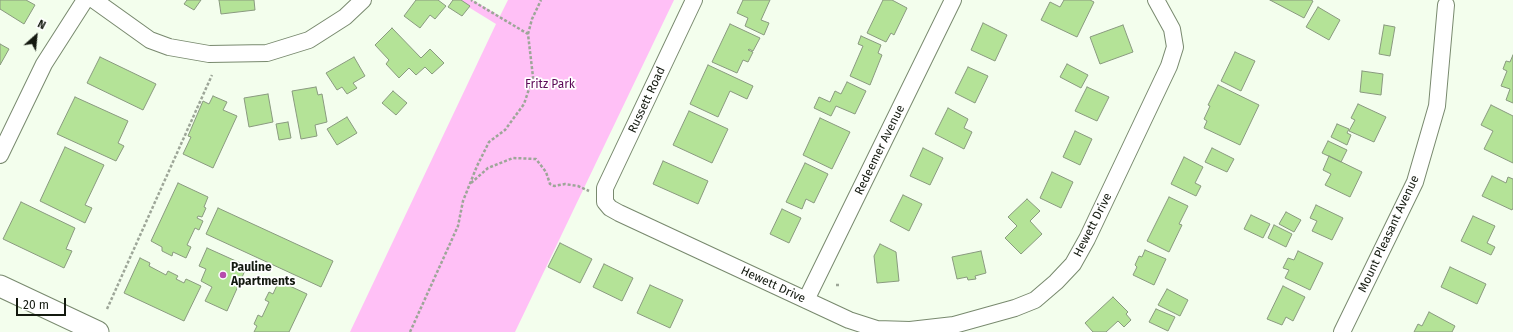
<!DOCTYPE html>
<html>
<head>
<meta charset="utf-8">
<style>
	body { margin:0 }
	#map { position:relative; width:1513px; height:332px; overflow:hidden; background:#f3feed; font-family:"Fira Sans",sans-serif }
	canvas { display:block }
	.north { position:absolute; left:16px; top:16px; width:40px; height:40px; -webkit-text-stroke:3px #fff; paint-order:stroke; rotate:27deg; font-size:11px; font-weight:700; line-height:16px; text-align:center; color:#13190f }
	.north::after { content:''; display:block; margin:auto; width:14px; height:18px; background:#13190f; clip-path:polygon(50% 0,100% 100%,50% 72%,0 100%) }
	.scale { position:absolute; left:16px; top:298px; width:50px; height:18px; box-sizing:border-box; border:2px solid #13190f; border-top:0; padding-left:5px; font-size:12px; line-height:14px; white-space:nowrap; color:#13190f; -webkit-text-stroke:3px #fff; paint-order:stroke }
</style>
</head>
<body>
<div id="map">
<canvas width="1513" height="332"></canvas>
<div class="north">N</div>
<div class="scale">20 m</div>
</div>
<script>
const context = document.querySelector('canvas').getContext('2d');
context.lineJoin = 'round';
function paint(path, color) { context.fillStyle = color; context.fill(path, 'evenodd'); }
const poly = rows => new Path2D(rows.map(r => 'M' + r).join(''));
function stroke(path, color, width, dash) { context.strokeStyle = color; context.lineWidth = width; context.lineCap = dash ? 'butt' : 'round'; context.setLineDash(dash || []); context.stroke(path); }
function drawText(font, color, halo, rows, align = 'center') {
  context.font = font + ' "Fira Sans",sans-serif'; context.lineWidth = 3.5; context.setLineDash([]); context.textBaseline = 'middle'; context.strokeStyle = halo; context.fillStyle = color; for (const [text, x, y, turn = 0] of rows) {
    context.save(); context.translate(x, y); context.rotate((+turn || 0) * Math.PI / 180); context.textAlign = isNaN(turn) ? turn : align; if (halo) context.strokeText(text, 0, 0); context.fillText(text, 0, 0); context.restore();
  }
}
paint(poly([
	[457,0,472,0,500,16,508,0,674,0,515,332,350,332,496,24]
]), '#ffc0f6');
const building = poly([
	[0,0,26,0,35,5,24,24,0,9,0,0],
	[187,0,201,0,194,10,184,4,187,0],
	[219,0,254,0,255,10,221,14,219,0],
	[416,0,438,0,446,6,435,19,430,15,420,28,404,16,416,0],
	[453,0,461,0,470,6,462,16,448,7,453,0],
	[743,0,770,0,761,20,769,23,764,35,745,26,748,18,737,13,743,0],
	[883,0,892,0,907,8,894,35,891,33,886,42,867,33,883,0],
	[1064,0,1090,0,1094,2,1077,37,1041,20,1050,2,1060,7,1064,0],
	[1270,0,1311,0,1313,1,1304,18,1270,0],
	[1318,7,1340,20,1329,40,1306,27,1318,7],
	[983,23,1007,35,995,61,971,50,983,23],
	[730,24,760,38,753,51,749,49,748,50,753,52,748,62,743,60,737,73,712,62,730,24],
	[1123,25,1133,52,1100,64,1090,37,1123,25],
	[1384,25,1395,27,1390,56,1379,54,1384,25],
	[392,28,421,58,430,49,444,63,432,74,425,67,416,75,409,68,399,78,386,64,389,60,375,45,392,28],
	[861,36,881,45,878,53,882,55,870,85,850,76,863,46,858,44,861,36],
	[0,44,9,49,0,65,0,44],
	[1235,52,1255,61,1241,91,1221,81,1235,52],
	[1513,55,1513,103,1506,100,1510,89,1501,86,1507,71,1503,69,1506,61,1510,62,1513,55],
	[100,57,156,84,143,110,87,83,100,57],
	[354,57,365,76,353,83,357,88,347,94,342,87,337,90,326,73,354,57],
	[1067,64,1088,75,1081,88,1060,77,1067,64],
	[708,65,753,86,747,99,730,91,718,117,690,104,708,65],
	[968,67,988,76,975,103,955,93,968,67],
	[1362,71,1383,74,1381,95,1360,92,1362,71],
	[847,82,866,91,855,114,836,106,831,116,814,108,819,97,830,102,835,91,841,94,847,82],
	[1218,85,1259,105,1240,145,1204,128,1207,121,1204,119,1210,106,1208,105,1218,85],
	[316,87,318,95,322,94,327,122,315,125,317,136,301,139,292,91,316,87],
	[1087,87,1109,97,1097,121,1075,111,1087,87],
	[393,91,407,103,396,115,382,103,393,91],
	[268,94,273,122,249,127,244,98,268,94],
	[213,96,227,102,223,110,237,116,213,168,183,154,191,137,188,136,203,101,209,104,213,96],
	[75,97,128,121,118,143,124,146,116,161,57,134,75,97],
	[1358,104,1386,117,1374,142,1349,131,1355,120,1351,118,1358,104],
	[1491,105,1513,116,1513,163,1484,149,1493,131,1481,125,1491,105],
	[948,108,968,119,964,128,972,132,964,149,935,134,948,108],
	[689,111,728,129,712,163,673,145,689,111],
	[347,117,357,133,337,145,327,129,347,117],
	[820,118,850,132,832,169,803,155,820,118],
	[288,122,291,138,279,140,276,124,288,122],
	[1337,124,1349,129,1347,133,1351,135,1347,145,1331,137,1337,124],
	[1075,131,1092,139,1080,165,1063,157,1075,131],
	[1328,141,1347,150,1341,162,1322,153,1328,141],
	[65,147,104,165,85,205,92,208,85,223,40,201,65,147],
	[923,148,943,158,930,185,910,176,923,148],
	[1212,148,1234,159,1227,172,1205,162,1212,148],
	[1329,156,1362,172,1350,197,1325,185,1331,174,1323,170,1329,156],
	[1184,157,1203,167,1195,183,1201,186,1196,196,1171,184,1184,157],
	[663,161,708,181,698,204,653,184,663,161],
	[805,163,828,174,814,203,806,199,802,209,786,202,805,163],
	[1052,172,1073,182,1061,208,1040,198,1052,172],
	[1492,176,1506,183,1508,177,1513,179,1513,208,1512,210,1482,196,1492,176],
	[178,183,208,197,204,207,206,208,202,217,198,216,197,218,203,221,199,230,195,228,187,245,191,247,186,258,173,252,172,256,162,251,162,247,151,241,178,183],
	[903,195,922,204,909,231,890,221,903,195],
	[1169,197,1188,206,1179,224,1182,225,1169,252,1147,241,1169,197],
	[1027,199,1040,211,1030,221,1042,234,1021,254,1005,238,1017,226,1008,217,1027,199],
	[21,202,75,228,66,249,72,251,64,268,3,239,21,202],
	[1316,205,1343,218,1332,240,1312,231,1317,221,1310,218,1316,205],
	[218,208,333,261,321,287,206,234,218,208],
	[782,209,801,218,789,243,770,234,782,209],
	[1286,212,1301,220,1294,232,1279,224,1286,212],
	[1251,215,1270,224,1263,238,1244,229,1251,215],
	[1473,216,1495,226,1487,243,1495,247,1491,255,1461,241,1473,216],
	[1274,225,1292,234,1286,247,1268,238,1274,225],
	[560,243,592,259,580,283,548,267,560,243],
	[880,244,896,252,899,281,877,283,874,256,880,244],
	[207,248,247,266,227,311,205,301,212,287,201,281,206,269,199,266,207,248],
	[1145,250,1166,259,1154,285,1133,275,1137,267,1135,265,1139,256,1142,257,1145,250],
	[981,251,986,273,975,276,976,279,968,280,967,277,957,279,952,257,981,251],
	[1298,251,1323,263,1310,290,1285,278,1289,270,1283,268,1288,258,1294,260,1298,251],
	[140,258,150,263,149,266,166,275,168,271,178,276,176,279,184,283,186,279,201,286,184,321,124,293,140,258],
	[604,264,633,278,622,301,593,287,604,264],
	[1450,267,1486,284,1477,304,1441,287,1450,267],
	[279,281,307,294,289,332,254,332,257,326,254,324,258,315,262,317,269,302,265,300,269,292,273,294,279,281],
	[650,285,683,300,670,328,637,313,650,285],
	[1283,286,1305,297,1293,321,1286,317,1282,325,1267,319,1283,286],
	[1167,289,1188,300,1180,316,1158,305,1167,289],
	[1113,297,1128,312,1126,314,1131,320,1124,327,1118,321,1106,332,1093,332,1085,323,1113,297],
	[1156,309,1175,317,1168,331,1149,322,1156,309],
	[1429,312,1455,326,1452,332,1414,332,1418,324,1422,326,1429,312]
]);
paint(building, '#b4e397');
stroke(building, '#899a7f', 1);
const minor = poly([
	[94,0,150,40,169,47,209,54,267,53,309,40,345,17,363,0],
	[694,0,605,188,605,202,610,208,619,213,849,320,877,329,910,330,954,325,1015,308,1035,300,1056,282,1073,264,1087,239,1169,66,1175,47,1172,29,1156,0],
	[0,155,44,64,85,0],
	[806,300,953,0],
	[1342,332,1415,182,1437,106,1446,5]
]);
const tertiary = poly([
	[0,286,98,332]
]);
stroke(minor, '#78896e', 18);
stroke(tertiary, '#78896e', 23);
stroke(poly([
	[528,34,532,19,541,0],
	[471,183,488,168,513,158,536,159,546,172,550,184,554,186,565,184,578,186,589,191],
	[836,285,839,285],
	[107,309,212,75],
	[410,332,458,226,463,201,477,166,489,142,505,130,524,104,533,77,528,34,471,0]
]), '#9da698', 2.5, [3, 2]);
stroke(minor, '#fff', 16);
stroke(tertiary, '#fff', 21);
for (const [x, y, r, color] of [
	[223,275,4,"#b64bad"]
]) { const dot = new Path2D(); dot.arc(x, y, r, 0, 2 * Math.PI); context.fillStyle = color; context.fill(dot); stroke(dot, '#fff', 1.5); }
drawText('12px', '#5c0957', '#fff', [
	["Fritz Park",550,85]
]);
drawText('12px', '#13190f', '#fff', [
	["Russett Road",647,100,-65],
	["Redeemer Avenue",880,150,-64],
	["Hewett Drive",1093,225,-63],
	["Mount Pleasant Avenue",1389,234,-65],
	["Hewett Drive",773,285,25]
]);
drawText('bold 12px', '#13190f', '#fff', [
	["Pauline",231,268],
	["Apartments",231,282]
], 'left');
</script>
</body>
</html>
